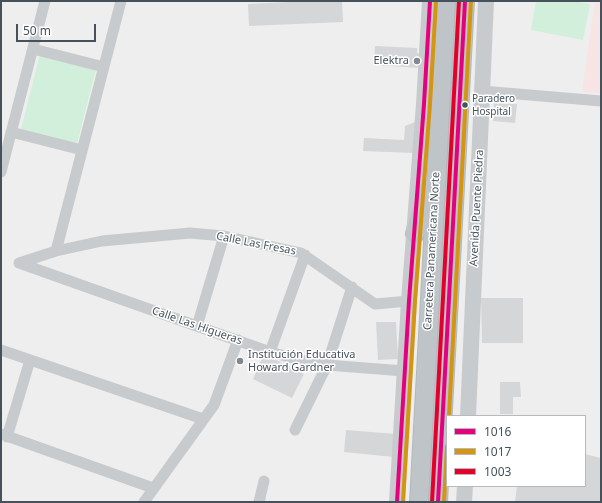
<!DOCTYPE html>
<html>
<head>
<meta charset="utf-8">
<style>
	body { margin:0 }
	#map { position:relative; width:602px; height:503px; overflow:hidden; background:#efeeee; font-family:"Noto Sans",sans-serif }
	canvas { display:block }
	.frame { position:absolute; inset:0; border:2px solid #45525b; pointer-events:none }
	.legend { position:absolute; left:446px; top:415px; width:140px; height:72px; box-sizing:border-box; background:#fff; border:1px solid #b5babd; margin:0; padding:5px 7px; list-style:none; font-size:12px; color:#45525b }
	.legend li { display:flex; align-items:center; gap:8px; height:20px }
	.legend b { width:20px; border:1px solid #b5babd }
	.scale { position:absolute; left:16px; top:24px; width:80px; height:18px; box-sizing:border-box; border:2px solid #45525b; border-top:0; padding-left:5px; font-size:12px; line-height:14px; white-space:nowrap; color:#45525b; -webkit-text-stroke:3px #fff; paint-order:stroke }
</style>
</head>
<body>
<div id="map">
<canvas width="602" height="503"></canvas>
<div class="frame"></div>
<ul class="legend">
<li><b style="height:5px;background:#e5007d"></b>1016</li>
<li><b style="height:5px;background:#d39512"></b>1017</li>
<li><b style="height:5px;background:#e4002b"></b>1003</li>
</ul>
<div class="scale">50 m</div>
</div>
<script>
const context = document.querySelector('canvas').getContext('2d');
context.lineJoin = 'round';
function paint(path, color) { context.fillStyle = color; context.fill(path, 'evenodd'); }
const poly = rows => new Path2D(rows.map(r => 'M' + r).join(''));
function stroke(path, color, width, dash) { context.strokeStyle = color; context.lineWidth = width; context.lineCap = dash ? 'butt' : 'round'; context.setLineDash(dash || []); context.stroke(path); }
function drawText(font, color, halo, rows, align = 'center') {
  context.font = font + ' "Noto Sans",sans-serif'; context.lineWidth = 3; context.setLineDash([]); context.textBaseline = 'middle'; context.strokeStyle = halo; context.fillStyle = color; for (const [text, x, y, turn = 0] of rows) {
    context.save(); context.translate(x, y); context.rotate((+turn || 0) * Math.PI / 180); context.textAlign = isNaN(turn) ? turn : align; if (halo) context.strokeText(text, 0, 0); context.fillText(text, 0, 0); context.restore();
  }
}
paint(poly([
	[595,1,601,1,601,93,582,92]
]), '#f6e5e4');
paint(poly([
	[536,1,573,1,590,4,583,40,531,30],
	[40,54,96,69,77,144,21,129]
]), '#d1efdb');
paint(poly([
	[312,1,342,1,343,22,249,26,248,4],
	[375,46,417,48,417,53,420,54,420,68,374,65],
	[494,103,517,104,515,123,493,121],
	[415,122,414,153,363,151,364,138,404,140,405,126],
	[481,298,523,298,523,343,482,343],
	[376,322,396,322,398,359,378,360],
	[264,354,304,374,292,398,253,379],
	[500,382,520,382,521,397,513,397,513,414,500,414],
	[346,430,396,434,394,457,344,452],
	[585,454,601,458,601,502,515,502,517,486,585,486]
]), '#d5d6d7');
const trunk = poly([
	[415,234,427,190],
	[419,502,446,1],
	[438,502,465,1]
]);
stroke(trunk, '#b2b9be', 20);
stroke(poly([
	[33,49,104,67],
	[482,91,601,101],
	[11,132,82,150],
	[1,172,45,1],
	[56,251,121,1],
	[19,263,56,251,102,241,190,233,224,236,301,253,375,304,409,301],
	[19,263,270,352,300,360,327,365,404,371],
	[197,326,224,236],
	[1,350,203,419],
	[270,352,305,255],
	[295,430,327,365,352,287],
	[1,434,153,488],
	[7,437,30,360],
	[144,502,214,405,238,340],
	[259,502,264,481]
]), '#c8cbcd', 11);
stroke(poly([
	[468,416,486,1],
	[397,502,409,301,424,104,430,1],
	[464,502,465,486]
]), '#c8cbce', 16);
stroke(trunk, '#bec4c8', 18);
stroke(poly([
	[397,502,409,301,424,104,430,1],
	[438,502,465,1]
]), '#e5007d', 4);
stroke(poly([
	[449,416,471,1],
	[403,502,415,301,430,104,436,1],
	[444,502,447,446]
]), '#d39512', 4);
stroke(poly([
	[432,502,459,1]
]), '#e4002b', 4);
for (const [x, y, r, color] of [
	[417,61,4,"#80898e"],
	[465,105,3.5,"#45525b"],
	[240,361,4,"#80898e"]
]) { const dot = new Path2D(); dot.arc(x, y, r, 0, 2 * Math.PI); context.fillStyle = color; context.fill(dot); stroke(dot, '#fff', 1.5); }
drawText('10px', '#45525b', '#fff', [
	["Paradero",472,99],
	["Hospital",472,112]
], 'left');
drawText('11px', '#45525b', '#fff', [
	["Elektra",409,61],
	["Institución Educativa",248,355,"left"],
	["Howard Gardner",248,368,"left"]
], 'right');
drawText('11px', '#45525b', '#fff', [
	["Avenida Puente Piedra",477,208,-87],
	["Calle Las Fresas",256,244,11],
	["Carretera Panamericana Norte",432,251,-87],
	["Calle Las Higueras",197,326,19]
]);
</script>
</body>
</html>
